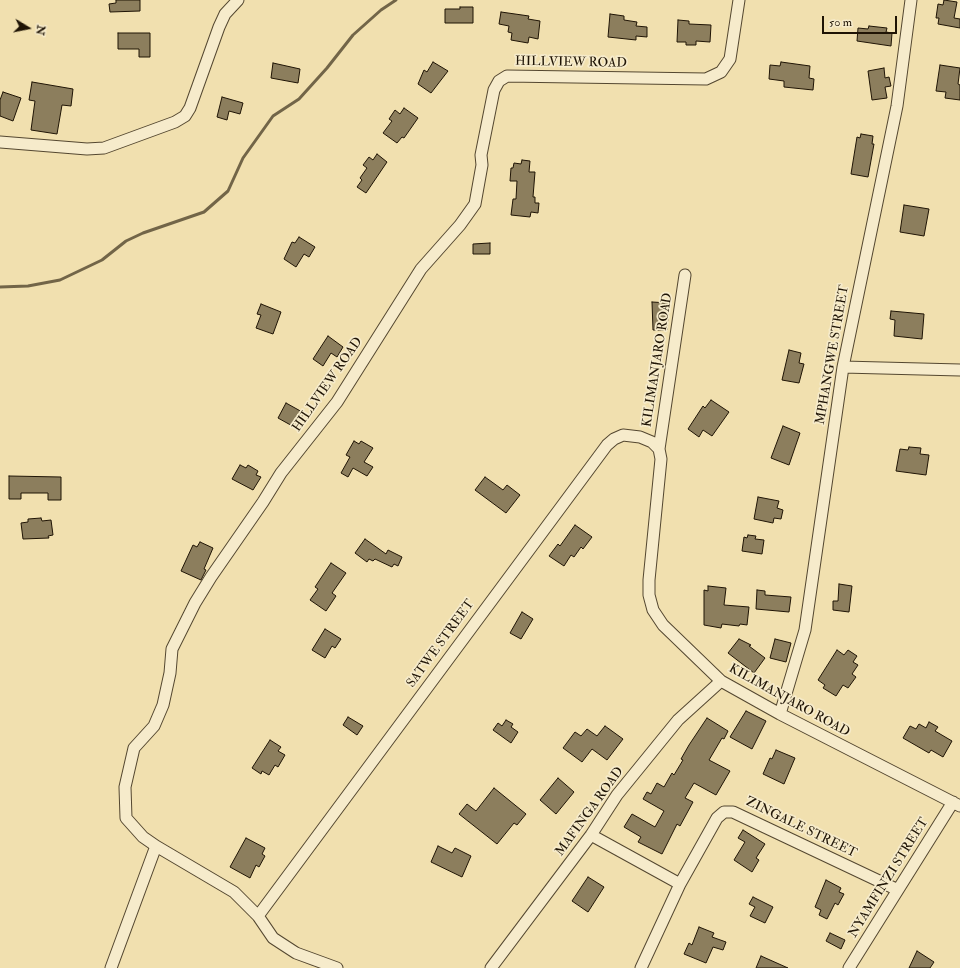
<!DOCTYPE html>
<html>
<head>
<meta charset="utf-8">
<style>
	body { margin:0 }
	#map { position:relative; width:960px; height:968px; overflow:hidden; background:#f1e0af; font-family:"IM FELL Double Pica",serif }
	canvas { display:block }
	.north { position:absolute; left:8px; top:8px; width:40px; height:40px; -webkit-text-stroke:3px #f6ebcb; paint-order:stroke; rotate:100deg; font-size:11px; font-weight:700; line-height:16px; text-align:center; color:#1f1405 }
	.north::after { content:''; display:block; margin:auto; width:14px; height:18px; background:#1f1405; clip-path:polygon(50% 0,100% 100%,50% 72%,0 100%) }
	.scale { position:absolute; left:822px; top:16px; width:75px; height:18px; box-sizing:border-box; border:2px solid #1f1405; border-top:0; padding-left:5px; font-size:12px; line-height:14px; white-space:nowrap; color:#1f1405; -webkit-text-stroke:3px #f6ebcb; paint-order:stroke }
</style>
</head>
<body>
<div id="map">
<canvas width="960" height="968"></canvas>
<div class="north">N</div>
<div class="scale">50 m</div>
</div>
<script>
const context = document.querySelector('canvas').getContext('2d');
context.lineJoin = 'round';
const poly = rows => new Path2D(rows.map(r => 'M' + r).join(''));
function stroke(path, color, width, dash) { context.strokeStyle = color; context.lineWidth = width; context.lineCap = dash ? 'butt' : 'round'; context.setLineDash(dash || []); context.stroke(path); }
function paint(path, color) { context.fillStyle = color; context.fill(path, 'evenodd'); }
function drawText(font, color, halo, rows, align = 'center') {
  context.font = font + ' "IM FELL Double Pica",serif'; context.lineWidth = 3.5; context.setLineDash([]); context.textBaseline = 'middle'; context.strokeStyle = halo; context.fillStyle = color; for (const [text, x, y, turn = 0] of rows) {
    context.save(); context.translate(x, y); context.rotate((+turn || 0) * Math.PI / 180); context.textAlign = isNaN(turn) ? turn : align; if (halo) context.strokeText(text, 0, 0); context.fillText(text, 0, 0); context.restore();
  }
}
stroke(poly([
	[0,287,28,286,60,280,102,260,126,241,143,233,204,212,228,191,243,158,273,116,299,99,327,68,353,35,381,10,396,0]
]), '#726548', 3);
const building = poly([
	[116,0,140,0,140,11,110,12,109,4,116,3,116,0],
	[944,0,957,2,954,18,960,19,960,28,938,24,939,18,936,18,938,4,943,5,944,0],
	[460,7,473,7,473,23,445,23,445,9,460,9,460,7],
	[501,12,529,16,528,19,540,21,538,39,529,37,528,43,511,40,512,33,508,32,509,26,499,24,501,12],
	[610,14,624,16,624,20,637,22,636,26,647,27,647,37,636,36,636,40,608,37,610,14],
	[678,20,689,21,689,24,711,25,710,42,696,41,696,45,686,45,686,42,677,42,678,20],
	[869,26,887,28,886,32,892,33,891,46,857,41,858,28,868,29,869,26],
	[118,33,150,33,150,57,139,57,139,49,118,49,118,33],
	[433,62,448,71,431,93,418,84,424,70,427,72,433,62],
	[781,62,810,66,809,78,814,79,813,90,784,87,784,81,769,79,770,65,780,66,781,62],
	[273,63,300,69,298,83,271,78,273,63],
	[940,65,960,68,958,84,960,85,960,100,945,98,946,92,936,91,940,65],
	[884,68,885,78,889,77,891,86,885,87,887,98,872,100,868,71,884,68],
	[32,82,73,89,71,106,62,105,57,134,31,130,35,101,29,100,32,82],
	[3,92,21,98,13,121,0,116,0,100,3,92],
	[222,97,243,103,240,114,229,111,227,120,217,117,222,97],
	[404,108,418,118,404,138,402,137,397,143,383,133,392,121,389,119,395,110,400,114,404,108],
	[861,134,873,136,872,144,874,144,868,177,851,174,857,137,860,138,861,134],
	[377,154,387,162,366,193,357,187,362,180,360,178,367,168,363,165,369,157,373,160,377,154],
	[522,160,530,161,529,172,535,172,533,197,535,197,535,203,539,203,538,213,531,212,530,217,511,215,513,199,516,199,517,181,510,181,511,168,513,168,514,163,521,164,522,160],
	[904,205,929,209,924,236,900,232,904,205],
	[299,237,315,247,309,257,304,254,296,267,284,259,292,242,295,243,299,237],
	[490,243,490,254,473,254,473,244,490,243],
	[652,302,669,303,667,330,653,330,652,302],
	[261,304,281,312,273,334,256,328,261,315,257,314,261,304],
	[891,311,924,314,922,339,894,336,895,320,890,319,891,311],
	[328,336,343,347,337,357,331,353,323,366,313,359,328,336],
	[789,350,801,353,799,363,804,364,799,383,782,380,789,350],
	[711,400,729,412,712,436,703,430,699,437,688,429,703,406,705,408,711,400],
	[286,403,304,413,296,428,278,418,286,403],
	[783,426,800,433,789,465,771,458,783,426],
	[354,441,359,444,361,441,373,448,364,462,373,467,367,476,353,468,348,477,341,473,350,457,346,455,354,441],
	[909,447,921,448,920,454,929,455,926,475,896,471,900,449,908,450,909,447],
	[240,465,246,468,248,465,258,471,256,475,261,477,253,490,232,479,240,465],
	[9,476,61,477,61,500,48,500,48,493,21,493,21,499,9,499,9,476],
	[485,477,503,490,507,485,520,495,506,513,475,490,485,477],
	[758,497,779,501,777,508,783,510,781,519,774,518,773,523,754,519,758,497],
	[41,518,42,521,51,520,53,535,48,536,49,538,23,539,21,523,28,522,28,519,41,518],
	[575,525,592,537,583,549,581,547,574,557,571,555,564,566,549,556,558,544,560,546,575,525],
	[748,535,756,536,755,539,764,540,762,554,742,551,744,537,747,538,748,535],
	[365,539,386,554,388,550,402,557,398,566,394,564,392,567,375,559,373,561,369,559,367,562,355,553,365,539],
	[200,542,213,548,204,569,206,570,201,580,181,571,193,545,197,547,200,542],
	[331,563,346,573,332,593,336,596,326,611,310,600,318,589,315,587,331,563],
	[839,584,852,586,849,612,833,610,833,601,838,601,839,584],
	[708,586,726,588,724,605,749,607,747,625,740,624,739,626,722,624,721,628,704,625,704,590,708,591,708,586],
	[757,590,765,591,765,595,791,597,789,612,756,609,757,590],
	[522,612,533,619,521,639,510,633,522,612],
	[325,629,341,639,335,648,332,646,325,658,312,650,325,629],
	[739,639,751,645,749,646,765,658,754,673,728,653,739,639],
	[775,639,791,643,786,662,770,658,775,639],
	[837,650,844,655,848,650,857,656,853,662,858,665,852,674,856,677,848,688,843,685,836,696,823,688,825,685,818,680,837,650],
	[746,711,766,721,752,749,730,737,746,711],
	[348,717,363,726,357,735,343,725,348,717],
	[707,718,728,731,724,739,722,738,709,760,730,771,716,795,694,783,685,798,693,802,680,826,677,824,662,854,638,842,641,837,624,827,632,814,655,827,664,811,643,799,647,792,651,794,657,783,664,787,672,773,674,775,683,760,681,759,689,745,707,718],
	[506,720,513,724,511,727,518,732,511,743,493,730,498,723,502,726,506,720],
	[929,722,938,727,935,731,952,741,943,757,931,750,929,753,903,738,910,726,916,729,919,724,926,728,929,722],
	[605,726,623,739,607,760,592,749,582,762,563,748,575,732,581,736,587,729,597,736,605,726],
	[270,740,281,747,278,751,285,755,278,767,275,765,269,775,262,771,261,774,252,768,270,740],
	[776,750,795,758,784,784,763,774,770,758,772,759,776,750],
	[558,778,574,792,556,814,540,800,558,778],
	[494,788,526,814,517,825,514,823,497,844,459,814,467,804,476,811,494,788],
	[743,830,765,844,756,858,759,860,752,872,734,860,745,842,738,838,743,830],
	[246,838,265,848,262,854,265,856,259,867,256,865,250,878,230,867,246,838],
	[438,846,452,853,455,848,471,856,462,877,431,862,438,846],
	[588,877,604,887,588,912,572,901,588,877],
	[826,880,841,888,839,892,844,894,838,905,835,903,827,919,819,915,821,910,815,907,826,880],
	[753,897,773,907,765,923,750,916,755,907,749,904,753,897],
	[699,927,714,933,712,937,726,942,723,950,713,947,706,963,684,954,689,943,692,945,699,927],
	[830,933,845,940,841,949,826,941,830,933],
	[917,951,934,962,930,968,909,968,917,951],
	[761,956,788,968,756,968,761,956]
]);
paint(building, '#8c7e5d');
stroke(building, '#1f1405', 1);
const minor = poly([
	[0,142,87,149,104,148,175,122,185,116,190,108,219,27,225,14,238,0],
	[843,367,960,370],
	[659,449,685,275],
	[780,714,805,630,843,367,897,106,911,0],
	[591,835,680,884],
	[156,846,234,892,258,916,273,938,296,953,337,968],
	[258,916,607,445,614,439,623,435,640,437,652,442,659,449,661,459,649,580,649,595,653,610,663,625,721,681,780,714,960,806],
	[111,968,156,846,143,837,126,818,125,787,134,748,154,726,163,705,170,673,172,649,195,603,211,577,263,502,281,473,337,402,421,269,460,225,475,204,482,165,481,155,494,90,499,81,507,76,706,79,721,72,730,59,739,0],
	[491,968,591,835,617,795,678,720,721,681],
	[641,968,680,884,717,818,724,812,733,812,898,890],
	[849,968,953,802]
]);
stroke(minor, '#544730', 13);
stroke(minor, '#f6ebcb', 11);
drawText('13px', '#1f1405', '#f6ebcb', [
	["HILLVIEW ROAD",571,63,1],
	["MPHANGWE STREET",833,355,-80],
	["KILIMANJARO ROAD",658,360,-81],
	["HILLVIEW ROAD",328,385,-55],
	["SATWE STREET",441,644,-54],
	["KILIMANJARO ROAD",789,701,29],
	["MAFINGA ROAD",590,812,-54],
	["ZINGALE STREET",801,828,26],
	["NYAMFINZI STREET",889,878,-58]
]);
</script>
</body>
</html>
